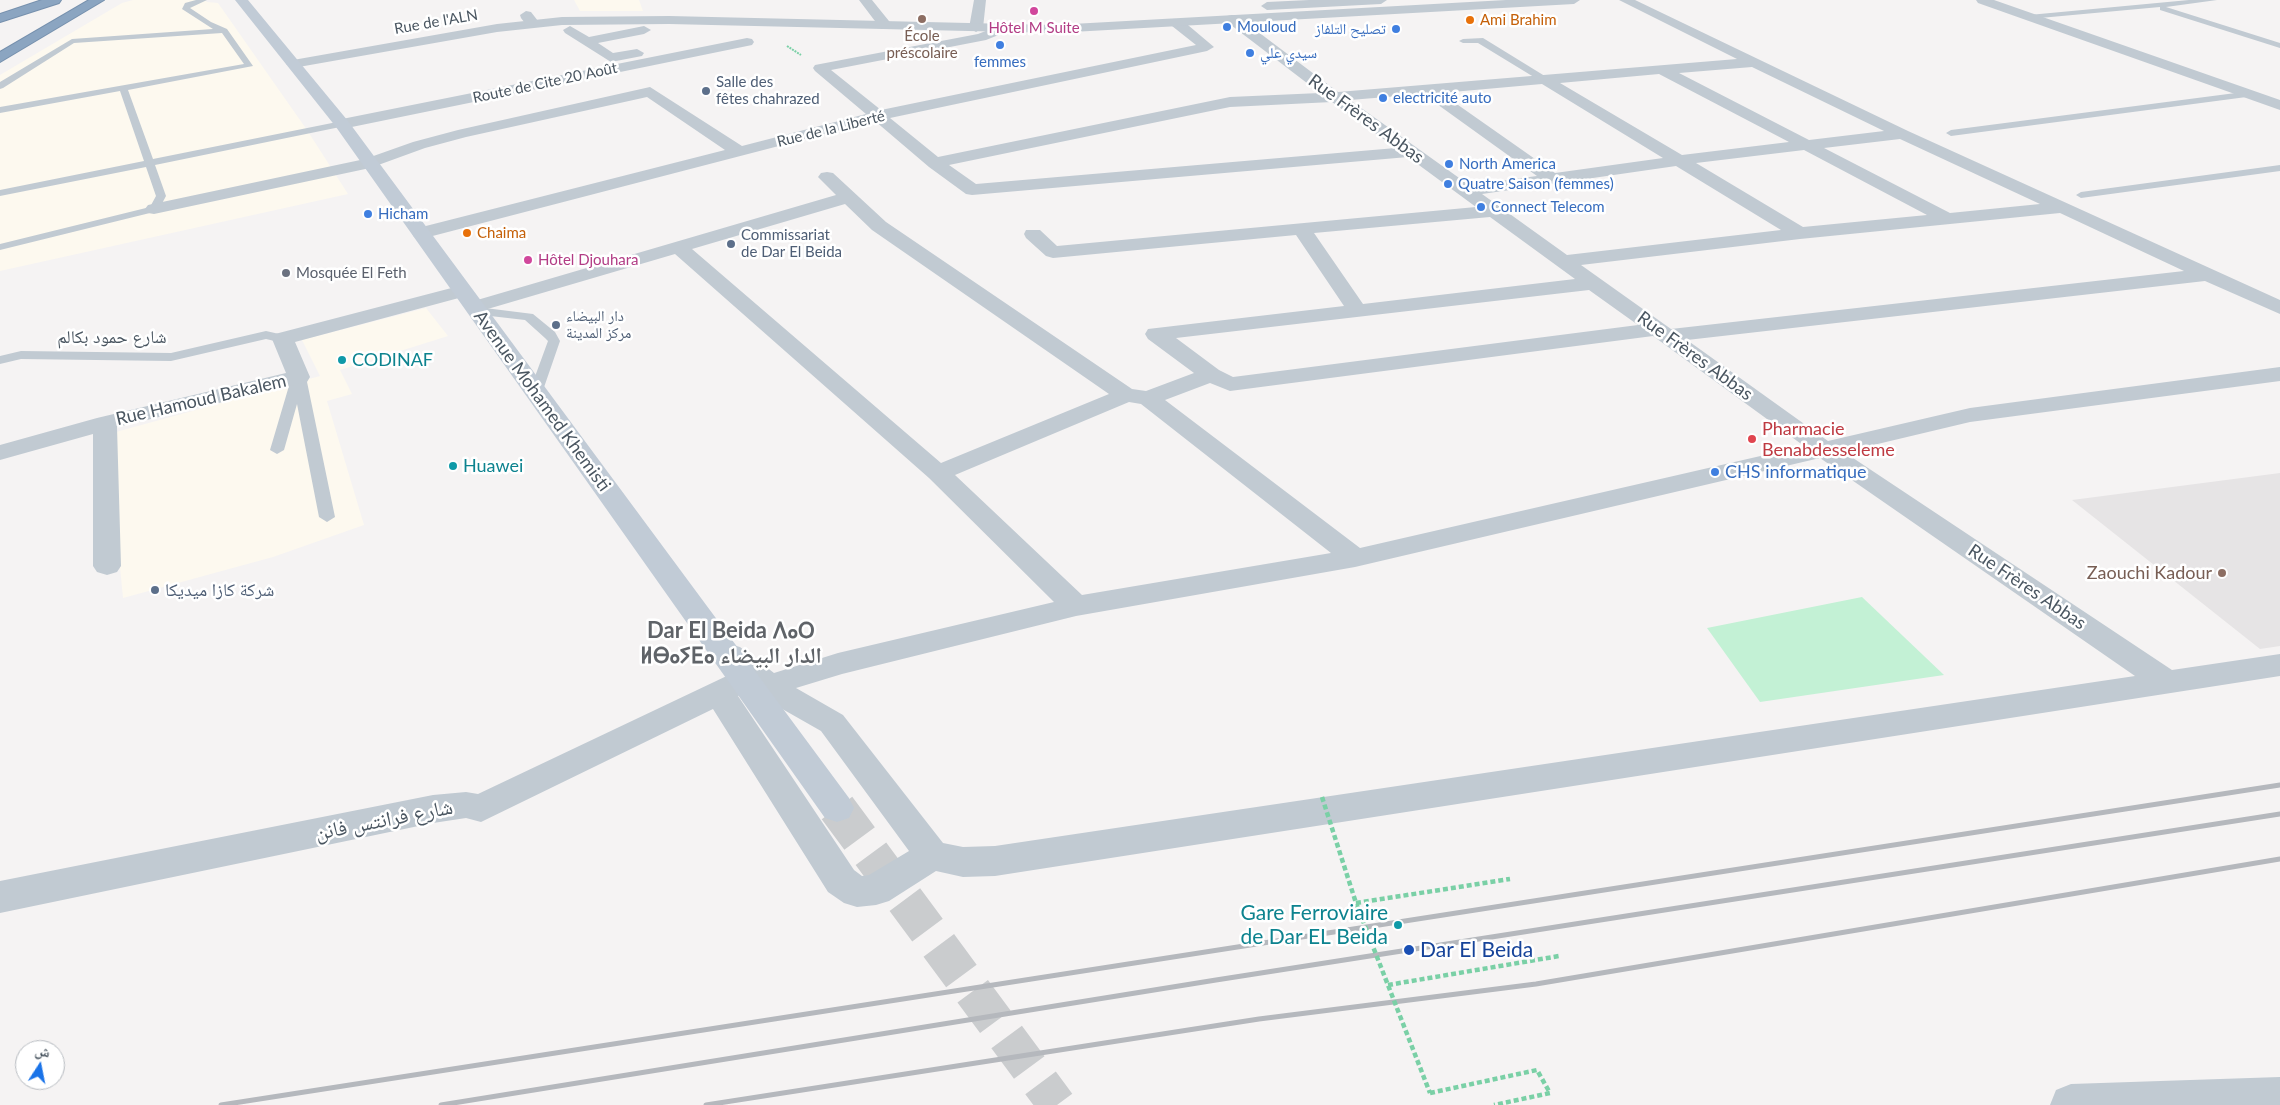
<!DOCTYPE html>
<html>
<head>
<meta charset="utf-8">
<style>
	body { margin:0 }
	#map { position:relative; width:2280px; height:1105px; overflow:hidden; background:#f5f3f3; font-family:Lato,"Noto Naskh Arabic",sans-serif }
	canvas { display:block }
	.north { position:absolute; left:15px; top:1040px; width:50px; height:50px; box-sizing:border-box; background:#fff; border:1px solid #b7bbc0; border-radius:50%; rotate:11deg; font-size:14px; font-weight:700; line-height:20px; text-align:center; color:#4a5661 }
	.north::after { content:''; display:block; margin:auto; width:18px; height:22px; background:#1a73e8; clip-path:polygon(50% 0,100% 100%,50% 72%,0 100%) }
</style>
</head>
<body>
<div id="map">
<canvas width="2280" height="1105"></canvas>
<div class="north">ش</div>
</div>
<script>
const context = document.querySelector('canvas').getContext('2d');
context.lineJoin = 'round';
function paint(path, color) { context.fillStyle = color; context.fill(path, 'evenodd'); }
const poly = rows => new Path2D(rows.map(r => 'M' + r).join(''));
function stroke(path, color, width, dash) { context.strokeStyle = color; context.lineWidth = width; context.lineCap = dash ? 'butt' : 'round'; context.setLineDash(dash || []); context.stroke(path); }
function drawText(font, color, halo, rows, align = 'center') {
  context.font = font + ' Lato,"Noto Naskh Arabic","Noto Sans Tifinagh",sans-serif'; context.lineWidth = 5; context.setLineDash([]); context.textBaseline = 'middle'; context.strokeStyle = halo; context.fillStyle = color; for (const [text, x, y, turn = 0] of rows) {
    context.save(); context.translate(x, y); context.rotate((+turn || 0) * Math.PI / 180); context.textAlign = isNaN(turn) ? turn : align; if (halo) context.strokeText(text, 0, 0); context.fillText(text, 0, 0); context.restore();
  }
}
paint(poly([
	[133,0,205,0,207,2,218,3,307,130,348,194,0,271,0,75,122,3],
	[574,0,639,0,643,11,580,11],
	[426,308,448,336,340,370,352,394,327,401,364,525,273,557,123,598,114,506,94,438,320,376,302,340]
]), '#fdf9ef');
paint(poly([
	[2280,473,2280,646,2260,649,2072,500]
]), '#e6e4e5');
paint(poly([
	[1862,597,1944,675,1760,702,1707,628]
]), '#c3f1d5');
stroke(poly([
	[837,808,1057,1105]
]), '#caccce', 38, [38, 19]);
const motorway = poly([
	[42,0,61,0,59,3,0,22,0,14,42,0],
	[89,0,104,0,0,62,0,52,89,0]
]);
stroke(motorway, '#7690ad', 2);
stroke(poly([
	[787,46,801,55]
]), '#7ad0a6', 2, [2, 1]);
stroke(poly([
	[1356,903,1510,879],
	[1388,985,1559,956],
	[1430,1093,1537,1070,1550,1093,1494,1105]
]), '#7ad0a6', 4.5, [5, 3]);
paint(poly([
	[196,0,207,0,190,8,211,22,227,29,253,66,128,90,153,159,342,121,345,122,345,126,155,165,166,196,158,211,0,250,0,244,150,207,156,196,146,167,0,196,0,190,144,161,120,91,0,113,0,107,244,64,222,33,74,43,3,88,0,89,0,82,72,39,213,29,182,9,185,3,196,0],
	[2189,0,2217,0,2166,7,2280,43,2280,48,2160,10,2160,7,2029,19,2025,17,2029,15,2189,0],
	[1483,38,1548,78,1549,80,1542,82,1478,43,1463,43,1459,41,1463,39,1483,38],
	[2251,91,2255,94,2254,96,1951,136,1946,133,1951,130,2251,91],
	[2280,165,2280,171,2081,198,2076,195,2081,192,2280,165],
	[477,307,533,314,555,332,560,341,541,396,531,396,529,393,548,341,545,338,525,320,473,314,471,311,473,308,477,307],
	[266,331,288,336,289,339,283,343,266,339,171,361,21,359,0,364,0,356,21,351,171,353,266,331],
	[299,373,306,377,335,517,327,522,319,517,297,404,284,450,277,454,270,450,291,379,294,374,299,373]
]), '#c1cad2');
paint(poly([
	[859,0,872,0,893,26,891,29,881,29,859,0],
	[974,0,986,0,983,28,976,32,969,28,974,0],
	[1309,0,1387,0,1381,4,1267,10,1261,6,1267,2,1309,0],
	[1619,0,1635,0,1908,131,2280,300,2280,314,2205,281,1687,340,1828,441,1970,408,2280,367,2280,381,1970,422,1844,452,2172,670,2280,654,2280,676,995,876,963,877,936,871,889,901,876,905,857,907,844,903,828,892,713,709,481,822,466,818,433,823,0,913,0,881,433,795,466,792,478,794,733,673,718,661,714,654,718,647,729,644,740,647,774,673,838,653,1054,602,929,478,675,254,474,313,467,311,464,307,467,303,836,195,818,177,821,173,827,172,833,173,886,222,1132,389,1146,391,1194,373,1148,339,1145,334,1148,329,1344,306,1296,235,1053,258,1046,256,1026,238,1024,234,1026,230,1040,230,1057,246,1476,207,1408,157,972,195,966,194,929,167,875,121,421,239,414,237,412,233,414,229,725,150,647,97,466,137,425,148,370,168,154,214,148,213,145,209,148,205,365,159,413,142,458,130,650,87,742,146,866,114,815,71,813,68,815,65,978,34,1001,25,1006,26,1008,29,1006,32,986,40,831,70,881,110,1196,45,1172,26,1170,23,1172,20,1177,19,1182,20,1214,47,1207,51,890,118,938,157,1230,97,1320,93,1227,22,1225,19,1227,16,1232,15,1237,16,1338,92,1737,59,1619,0],
	[1752,67,1884,131,1809,140,1679,73,1752,67],
	[1659,74,1789,142,1682,155,1560,83,1659,74],
	[1542,84,1663,158,1555,173,1441,93,1542,84],
	[1423,94,1537,176,1469,185,1350,100,1423,94],
	[1332,102,1396,148,976,184,949,165,1230,107,1332,102],
	[1900,139,2040,204,1950,213,1824,148,1900,139],
	[1804,150,1927,215,1803,227,1696,163,1804,150],
	[1676,166,1781,230,1567,255,1482,194,1676,166],
	[845,204,872,230,1109,394,941,463,692,249,845,204],
	[2060,213,2184,271,1671,329,1581,265,1800,239,2060,213],
	[1490,217,1575,279,1363,304,1314,233,1490,217],
	[1589,290,1638,325,1233,377,1219,370,1176,338,1589,290],
	[1653,336,1804,446,1360,548,1165,400,1210,383,1230,391,1653,336],
	[1129,402,1141,404,1331,553,1082,595,955,475,1129,402],
	[1820,458,2135,676,995,846,963,847,943,843,843,715,796,688,842,674,1076,616,1355,567,1820,458],
	[753,689,770,702,821,731,909,851,869,875,862,876,854,870,738,696,753,689],
	[1976,0,1994,0,2280,100,2280,110,1978,3,1976,0],
	[526,11,531,12,538,21,540,24,538,27,528,27,521,18,520,15,526,11],
	[570,26,589,37,644,26,651,30,644,34,598,43,613,53,637,49,644,53,642,56,611,62,565,33,563,30,570,26],
	[747,38,752,39,754,42,752,45,342,129,334,124,342,119,747,38],
	[463,285,470,287,473,291,470,295,295,342,310,377,307,382,117,427,121,566,117,572,107,575,97,572,93,566,93,434,0,460,0,445,97,418,286,373,272,339,275,334,463,285],
	[2280,1077,2280,1105,2050,1105,2056,1090,2071,1084,2280,1077]
]), '#c1cad2');
paint(poly([
	[1506,0,1580,0,1574,4,1054,33,669,24,562,25,497,32,293,68,286,64,293,60,497,24,562,17,669,16,1054,25,1506,0]
]), '#c1cad2');
paint(poly([
	[235,0,248,0,348,121,849,798,854,808,849,818,837,822,825,818,336,127,235,0]
]), '#c1cbd6');
paint(motorway, '#8ba5c1');
stroke(poly([
	[221,1105,2280,785],
	[441,1105,1216,980,2280,814],
	[706,1105,1259,1019,1536,984,2280,859]
]), '#b5b8bd', 5);
stroke(poly([
	[1322,797,1356,903,1430,1093]
]), '#7ad0a6', 4.5, [5, 3]);
for (const [x, y, r, color] of [
	[1034,11,5,"#d1479c"],
	[922,19,5,"#8d6e63"],
	[1470,20,5,"#e8710a"],
	[1227,27,5,"#3f7fe0"],
	[1396,29,5,"#3f7fe0"],
	[1000,45,5,"#3f7fe0"],
	[1250,53,5,"#3f7fe0"],
	[706,91,5,"#5c6f8a"],
	[1383,98,5,"#3f7fe0"],
	[1449,164,5,"#3f7fe0"],
	[1448,184,5,"#3f7fe0"],
	[1481,207,5,"#3f7fe0"],
	[368,214,5,"#3f7fe0"],
	[467,233,5,"#e8710a"],
	[731,244,5,"#5c6f8a"],
	[528,260,5,"#d1479c"],
	[286,273,5,"#6b7280"],
	[556,325,5,"#5c6f8a"],
	[342,360,5,"#0f9aa8"],
	[1752,439,5,"#e0444e"],
	[453,466,5,"#0f9aa8"],
	[1715,472,5,"#3f7fe0"],
	[2222,573,5,"#8d6e63"],
	[155,590,5,"#5c6f8a"],
	[1398,925,5,"#0f9aa8"],
	[1409,950,6,"#1a4fb4"]
]) { const dot = new Path2D(); dot.arc(x, y, r, 0, 2 * Math.PI); context.fillStyle = color; context.fill(dot); stroke(dot, '#fff', 2); }
drawText('15px', '#c56008', '#fff', [
	["Ami Brahim",1480,20],
	["Chaima",477,233]
], 'left');
drawText('15px', '#4a5661', '#fff', [
	["Rue de l'ALN",436,22,-10],
	["Route de Cite 20 Août",545,83,-12],
	["Rue de la Liberté",831,129,-14]
]);
drawText('15px', '#366cbe', '#fff', [
	["Mouloud",1237,27],
	["تصليح التلفاز",1386,29,"right"],
	["سيدي علي",1260,53],
	["femmes",1000,62,"center"],
	["electricité auto",1393,98],
	["North America",1459,164],
	["Quatre Saison (femmes)",1458,184],
	["Connect Telecom",1491,207],
	["Hicham",378,214]
], 'left');
drawText('15px', '#b23c85', '#fff', [
	["Hôtel M Suite",1034,28],
	["Hôtel Djouhara",538,260,"left"]
]);
drawText('15px', '#785e54', '#fff', [
	["École",922,36],
	["préscolaire",922,53]
]);
drawText('15px', '#4e5e75', '#fff', [
	["Salle des",716,82],
	["fêtes chahrazed",716,99],
	["Commissariat",741,235],
	["de Dar El Beida",741,252],
	["دار البيضاء",566,316],
	["مركز المدينة",566,333]
], 'left');
drawText('15px', '#5b616d', '#fff', [
	["Mosquée El Feth",296,273]
], 'left');
drawText('18px', '#4a5661', '#fff', [
	["Rue Frères Abbas",1366,119,36],
	["شارع حمود بكالم",112,337],
	["Rue Frères Abbas",1695,356,36],
	["Rue Hamoud Bakalem",201,400,-13],
	["Avenue Mohamed Khemisti",542,401,54],
	["Rue Frères Abbas",2027,587,34]
]);
drawText('18px', '#0d838f', '#fff', [
	["CODINAF",352,360],
	["Huawei",463,466]
], 'left');
drawText('18px', '#be3a42', '#fff', [
	["Pharmacie",1762,429],
	["Benabdesseleme",1762,450]
], 'left');
drawText('18px', '#366cbe', '#fff', [
	["CHS informatique",1725,472]
], 'left');
drawText('18px', '#785e54', '#fff', [
	["Zaouchi Kadour",2212,573]
], 'right');
drawText('18px', '#4e5e75', '#fff', [
	["شركة كازا ميديكا",165,590]
], 'left');
drawText('21px', '#4a5661', '#fff', [
	["شارع فرانتس فانن",384,820,-11]
]);
drawText('21px', '#0d838f', '#fff', [
	["Gare Ferroviaire",1388,913],
	["de Dar EL Beida",1388,937]
], 'right');
drawText('21px', '#164399', '#fff', [
	["Dar El Beida",1420,950]
], 'left');
drawText('bold 22px', '#5f6368', '#fff', [
	["Dar El Beida ⴷⴰⵔ",731,631],
	["ⵍⴱⴰⵢⴹⴰ الدار البيضاء",731,656]
]);
</script>
</body>
</html>
